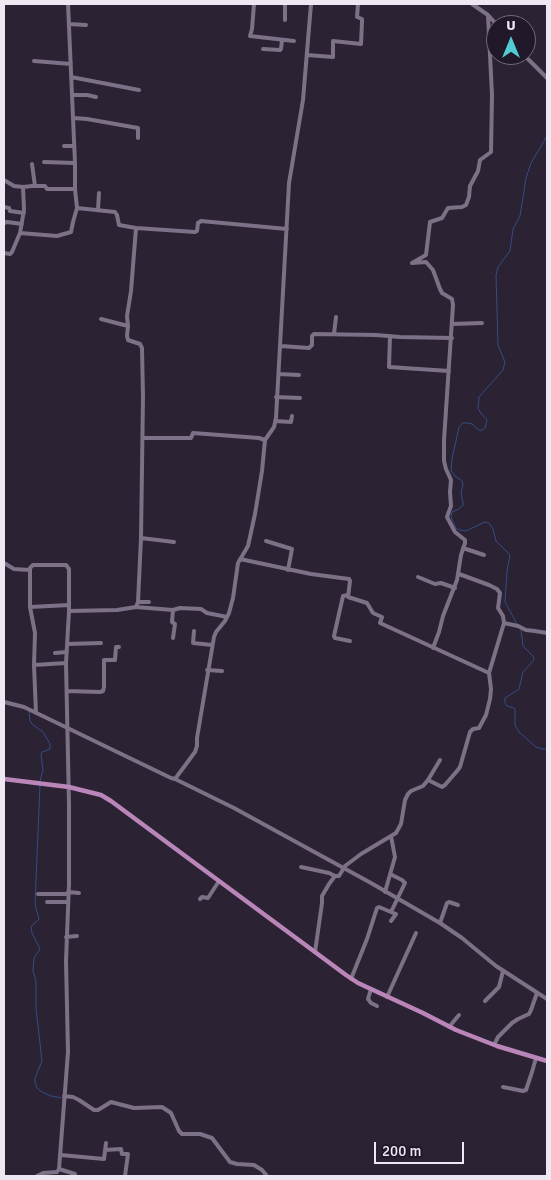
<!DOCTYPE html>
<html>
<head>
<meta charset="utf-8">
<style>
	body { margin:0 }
	#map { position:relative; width:551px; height:1180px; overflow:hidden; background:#2b2233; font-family:Signika,sans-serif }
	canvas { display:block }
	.frame { position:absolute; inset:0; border:5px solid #eee8f3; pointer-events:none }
	.north { position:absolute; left:486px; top:15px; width:50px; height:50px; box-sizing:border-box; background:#211829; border:1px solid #736b7a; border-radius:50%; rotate:0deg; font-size:14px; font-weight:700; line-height:20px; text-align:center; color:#eee8f3 }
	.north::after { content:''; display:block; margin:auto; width:18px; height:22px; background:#51ccd3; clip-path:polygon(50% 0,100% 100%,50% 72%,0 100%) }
	.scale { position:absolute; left:374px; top:1142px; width:90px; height:22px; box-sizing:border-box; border:2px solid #eee8f3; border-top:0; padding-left:6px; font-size:15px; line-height:18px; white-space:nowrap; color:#eee8f3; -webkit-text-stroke:4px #211829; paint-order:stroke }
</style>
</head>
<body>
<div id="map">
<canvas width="551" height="1180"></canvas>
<div class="frame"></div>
<div class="north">U</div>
<div class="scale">200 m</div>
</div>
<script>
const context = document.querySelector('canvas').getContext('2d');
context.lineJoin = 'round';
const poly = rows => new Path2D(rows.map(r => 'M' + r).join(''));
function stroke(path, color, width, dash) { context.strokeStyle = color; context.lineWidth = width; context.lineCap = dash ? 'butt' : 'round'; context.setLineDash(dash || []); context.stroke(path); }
stroke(poly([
	[517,624,505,602,507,571,510,555,496,541,493,529,489,523,485,522,466,531,460,530,456,528,452,520,451,516,452,512,459,509,463,505,463,503,461,493,463,484,462,481,455,476,451,471,452,459,459,427,463,423,467,423,472,424,480,431,485,428,487,420,480,412,478,408,479,397,503,370,505,362,498,345,496,275,498,267,510,251,513,229,520,216,526,178,531,163,547,136],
	[521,629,523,646,533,656,534,660,523,672,519,689,505,698,505,703,507,706,514,708,515,710,515,725,519,732,536,747,542,749,547,749],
	[29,711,30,721,32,724,43,732,50,744,50,749,42,752,41,755,43,770,40,781],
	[40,785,35,904,39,919,31,927,32,933,40,949,34,958,33,971,36,981,36,1008,42,1061,35,1078,35,1082,37,1088,42,1092,51,1096,62,1098]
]), '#364d86', 1);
stroke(poly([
	[254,4,252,29,250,36,294,41],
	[472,4,488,15,497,25],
	[285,20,285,4],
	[69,24,86,25],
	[263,49,280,50,281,49,282,40],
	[307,55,333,57,333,41,361,44,362,22,362,19,357,17,358,4],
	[524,55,547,78],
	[34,61,71,64],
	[71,77,139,90],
	[73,95,87,95,96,97],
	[73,118,87,119,138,128,138,138],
	[64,146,74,146],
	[44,162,75,163],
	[32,164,35,186],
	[4,180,14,186,23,187,32,186,45,186,47,189,75,189],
	[4,207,9,208,10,211,24,213],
	[98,210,99,193],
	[4,223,7,222,22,224],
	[136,228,195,232,197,231,198,223,201,221,287,229],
	[20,233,24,210,23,187],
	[4,253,10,254,12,252,20,233,57,236,71,232,73,222,77,208,75,189,75,163,68,4],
	[101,319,128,326],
	[452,324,482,323],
	[334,334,336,317],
	[390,336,389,367,449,371],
	[281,346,309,348,312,345,312,336,314,334,376,335,400,337,452,338],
	[279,374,299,375],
	[276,397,300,398],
	[275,421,291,422,292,416],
	[143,438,191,438,193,433,259,438,265,440],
	[141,538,174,542],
	[266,541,292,549,288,570],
	[463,548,484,555],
	[240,559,311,574,349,579,350,581,348,597,367,603,373,613,382,617,380,623,489,673],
	[4,563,14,569,30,570],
	[418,577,435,584,441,583,455,588],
	[348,595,343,596,334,636,335,638,350,641],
	[138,602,149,602],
	[30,607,69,605],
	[136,607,173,610,180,608,201,609,207,613,227,617],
	[69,611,117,610,136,607,138,602,141,538,143,397,142,348,140,344,128,340,127,336,128,326,127,316,131,291,136,228,119,225,117,215,115,212,77,208],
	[504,623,518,626,526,630,535,631,547,633],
	[194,631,193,643,212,645],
	[173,638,175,624,172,622,173,610],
	[67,644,101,643],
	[433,648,439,632,443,616,457,580,461,555,465,543,465,540,455,532,447,517,451,506,450,492,451,480,446,469,444,461,444,440,453,305,452,299,442,293,440,289,433,270,426,262,412,263,426,255,430,222,442,218,448,208,462,207,466,205,469,197,470,186,478,171,480,160,491,152,492,95,488,15],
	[55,653,67,652],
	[34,665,66,663],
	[207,670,222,671],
	[67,691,100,692,103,691,104,687,104,660,115,660,116,647,119,647],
	[4,702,24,707,171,778,175,779,195,752,197,746,197,738,214,637,216,632,225,621,229,613,233,598,238,563,248,546,255,514,262,471,265,440,274,427,276,418,289,183,303,100,311,4],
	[36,713,34,665,35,633,30,607,30,568,33,565,66,565,69,569,69,611,66,663,69,804,69,884,66,961,68,1052,59,1169,57,1172,43,1173,37,1176],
	[175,779,234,808,371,883,440,923,462,938,496,966,547,999],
	[428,780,440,760],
	[301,867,329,873,335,876],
	[390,874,402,880,405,883,391,912,396,914,391,921],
	[68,892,79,893],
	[385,892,395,857,391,836],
	[38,894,68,894],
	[200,899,202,897,208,898,219,881],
	[47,902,68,902],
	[440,923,447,903,449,902,458,905],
	[66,937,77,936],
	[315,952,322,903,322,896,329,884,335,876,339,876,345,866,361,854,396,833,401,824,405,800,408,794,411,791,423,786,428,780,442,787,445,785,457,771,460,767,470,732,473,729,479,728,486,715,490,699,491,689,489,673,504,623,503,616,498,608,500,593,497,589,489,585,459,574],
	[351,979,367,939,377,908,379,907,391,912],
	[371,989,368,999,371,1003,377,1006],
	[387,997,416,933],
	[485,1001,499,987,503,971],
	[449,1027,459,1015],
	[494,1045,498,1037,512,1023,518,1019,529,1014,531,1010,537,993],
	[503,1087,523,1091,526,1090,532,1072,536,1058],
	[64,1096,73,1097,79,1100,94,1110,98,1110,111,1102,134,1108,162,1107,171,1113,179,1131,182,1134,200,1134,212,1138,230,1162,237,1164,254,1165,262,1170,267,1176],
	[105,1150,121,1149,122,1154,128,1154,125,1176],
	[61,1155,104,1159,106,1143],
	[59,1169,75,1174]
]), '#7c7186', 4);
stroke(poly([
	[4,779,69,787,101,795,111,801,346,975,358,983,423,1013,456,1030,497,1046,547,1061]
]), '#ba85b8', 4.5);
</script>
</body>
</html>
